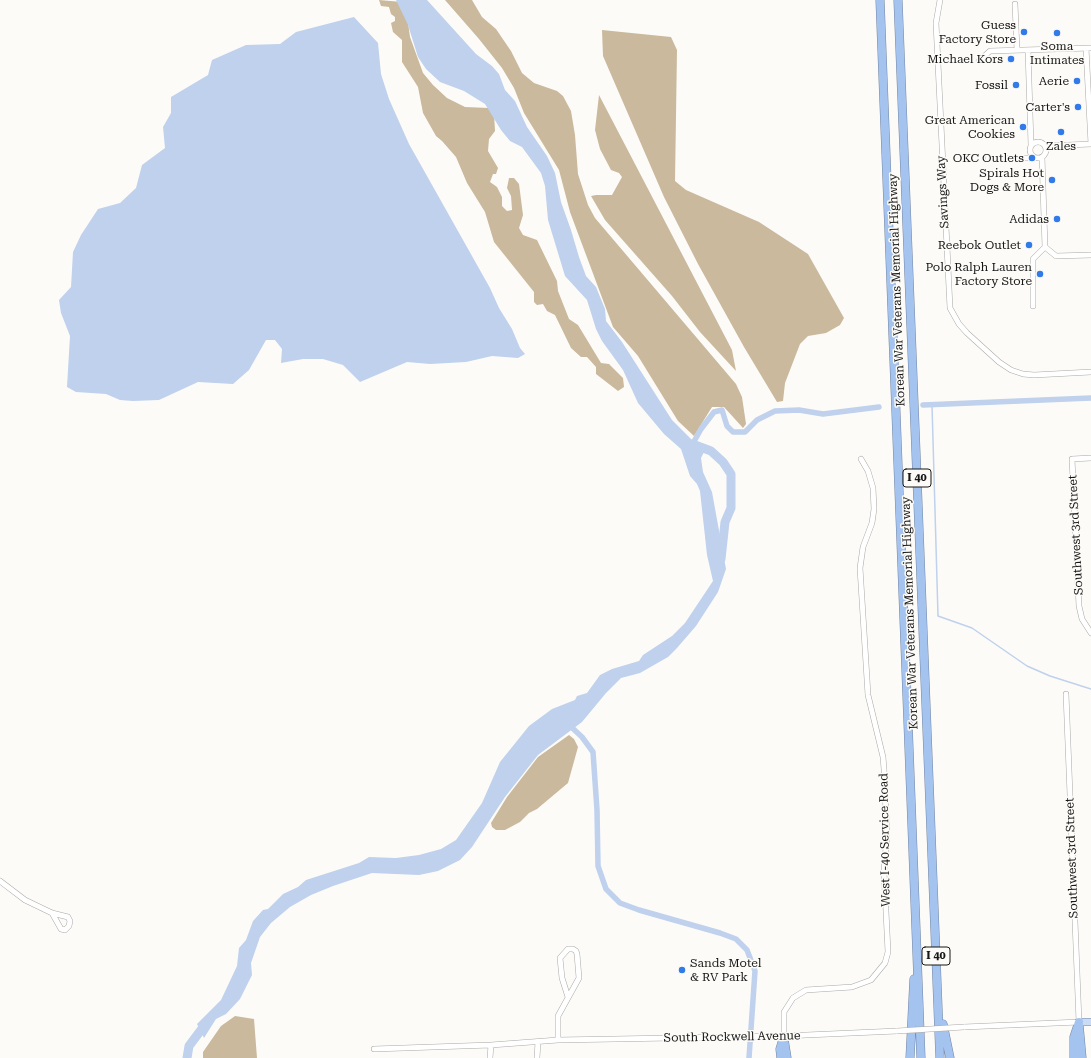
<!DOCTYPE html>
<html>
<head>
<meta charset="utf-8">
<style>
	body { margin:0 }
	canvas { display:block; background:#fcfbf8 }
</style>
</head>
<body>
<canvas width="1091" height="1058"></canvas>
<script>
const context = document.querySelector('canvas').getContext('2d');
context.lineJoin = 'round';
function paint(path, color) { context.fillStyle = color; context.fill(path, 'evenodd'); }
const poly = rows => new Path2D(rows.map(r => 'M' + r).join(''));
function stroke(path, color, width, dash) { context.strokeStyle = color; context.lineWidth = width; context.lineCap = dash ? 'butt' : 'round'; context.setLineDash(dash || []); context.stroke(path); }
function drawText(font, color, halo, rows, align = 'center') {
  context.font = font + ' "Roboto Serif",serif'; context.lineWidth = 3; context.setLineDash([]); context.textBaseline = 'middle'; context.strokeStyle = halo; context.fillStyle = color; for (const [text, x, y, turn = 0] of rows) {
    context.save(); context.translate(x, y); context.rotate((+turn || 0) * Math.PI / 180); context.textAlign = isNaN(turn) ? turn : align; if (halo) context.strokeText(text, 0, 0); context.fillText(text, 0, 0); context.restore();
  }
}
paint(poly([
	[379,0,402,2,406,8,410,37,423,73,433,85,447,98,465,107,489,108,494,114,495,131,489,139,488,151,498,168,496,174,493,174,490,182,497,187,502,197,502,206,507,211,512,210,511,196,507,188,509,178,514,178,519,184,523,215,519,228,523,235,537,240,557,281,558,291,569,319,578,325,601,363,609,364,623,378,624,387,618,391,596,374,596,367,587,357,581,357,571,348,555,315,547,311,543,304,537,305,534,302,534,292,494,242,485,212,467,183,456,157,442,141,436,136,423,113,418,87,402,62,402,40,393,32,391,23,395,21,395,17,391,14,389,7,381,6],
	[445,0,472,0,482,17,496,29,511,51,522,73,534,83,557,91,563,96,571,111,575,135,578,174,588,205,595,218,736,384,742,397,746,424,743,428,724,407,712,407,694,436,678,421,638,356,613,327,570,212,559,170,524,113,514,88,502,68,479,39],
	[602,30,671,37,677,50,675,181,686,190,759,222,808,254,844,318,840,325,826,333,808,336,800,344,785,383,783,401,777,402,744,347,698,264,664,197,603,56],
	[599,95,732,350,736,371,700,332,672,296,605,220,591,196,596,195,612,195,622,177,619,173,611,170,600,149,595,130],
	[569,735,574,739,578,747,568,783,537,809,529,813,520,822,505,830,496,830,492,827,491,823,507,797,538,757],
	[235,1016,254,1019,257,1058,203,1058,203,1052,221,1026]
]), '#cab99d');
paint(poly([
	[396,0,427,0,476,54,492,66,499,74,505,90,515,101,527,127,547,156,555,173,561,202,571,230,579,257,586,276,596,287,605,309,606,321,622,342,672,420,691,439,707,446,701,458,703,472,712,492,726,569,718,592,696,626,677,648,668,657,640,673,621,678,606,693,582,722,538,755,505,797,472,847,460,860,438,871,419,875,372,873,333,886,311,895,290,907,271,923,260,937,251,963,252,975,240,999,226,1014,216,1019,204,1038,197,1024,221,1000,237,966,239,948,246,940,253,921,263,910,268,909,283,894,298,887,306,880,359,863,369,857,396,858,419,855,441,849,456,840,482,803,500,762,529,726,552,709,575,700,577,696,587,693,600,675,612,669,639,661,643,655,672,636,685,623,713,581,707,555,700,491,697,484,690,476,681,449,664,434,638,403,623,370,602,341,596,329,587,300,565,276,548,220,545,186,541,173,522,147,510,141,501,130,485,104,464,91,440,82,426,69,418,57,408,25],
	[354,17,378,43,381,74,389,99,409,144,490,288,499,308,512,329,520,348,525,354,518,358,492,356,466,362,430,364,407,362,360,382,343,365,323,359,303,359,281,363,282,349,275,340,266,340,249,370,233,384,198,382,159,400,133,401,120,400,106,394,76,392,67,387,70,336,61,313,59,300,71,287,73,252,81,235,98,209,120,203,136,188,142,165,165,148,163,127,171,113,171,97,208,75,212,60,246,45,280,44,296,32]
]), '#bfd1ed');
stroke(poly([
	[932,405,938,616,972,628,1027,666,1050,676,1091,689]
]), '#bfd1ed', 1.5);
stroke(poly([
	[923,405,1091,398],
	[692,445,701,429,714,412,722,410,727,426,733,432,745,432,757,420,775,411,799,410,823,414,879,407],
	[568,724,582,737,593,752,597,810,598,866,606,889,620,903,639,910,720,933,736,939,747,950,755,971,749,1058]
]), '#bfd1ed', 5.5);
stroke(poly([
	[695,445,711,451,723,462,731,474,731,508,725,522,721,559],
	[187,1058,189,1046,207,1022]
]), '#bfd1ed', 9);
const minor = poly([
	[940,0,936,23,950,308,959,324,967,333,999,362,1011,370,1023,374,1034,375,1091,372],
	[1015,4,1017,50],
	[1028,50,1031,145],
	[979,61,990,51,1091,48],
	'1030 150a8 8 0 1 1 16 0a8 8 0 1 1-16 0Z',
	[1046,146,1091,144,1086,48],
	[988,158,1035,158],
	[1045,247,1056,256,1091,255],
	[1033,306,1033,259,1045,247,1042,157],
	[1091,458,1072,459,1079,606,1082,619,1091,633],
	[0,881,25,900,52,913,68,917,70,921,69,926,65,930,61,929,52,913],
	[964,1027,1079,1022,1066,694],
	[784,1036,784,1012,793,998,806,990,852,987,871,980,885,963,888,952,884,871,887,835,884,769,883,757,868,695,860,568,863,547,872,523,874,509,873,488,868,471,861,459],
	[558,1040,558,1016,579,978,577,954,576,951,573,949,568,949,560,958,562,978,568,997],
	[374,1049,491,1045,558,1040,784,1036,897,1031],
	[490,1058,491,1045],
	[537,1058,538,1042]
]);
const major = poly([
	[1079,1022,1091,1022]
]);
const highway = poly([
	[880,0,921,1058],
	[898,0,940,1058],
	[943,1024,950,1058],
	[1079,1025,1082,1058],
	[784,1039,787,1058],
	[781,1058,780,1049,784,1036],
	[910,1058,914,979],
	[1074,1058,1074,1037,1079,1022]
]);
stroke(minor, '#aba9a6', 6);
stroke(major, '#7386a3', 8);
stroke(highway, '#7386a3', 9);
stroke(minor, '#fff', 5);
stroke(major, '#c9dbf5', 7);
stroke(highway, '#a5c3ef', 8);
const minorBridge = poly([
	[897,1031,964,1027]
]);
stroke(minorBridge, '#aba9a6', 6, []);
stroke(minorBridge, '#fff', 5);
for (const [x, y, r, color] of [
	[1024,32,4,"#317ae7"],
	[1057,33,4,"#317ae7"],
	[1011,59,4,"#317ae7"],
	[1077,81,4,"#317ae7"],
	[1016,85,4,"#317ae7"],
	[1078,107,4,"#317ae7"],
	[1023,127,4,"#317ae7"],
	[1061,132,4,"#317ae7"],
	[1032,158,4,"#317ae7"],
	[1052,180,4,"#317ae7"],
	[1057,219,4,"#317ae7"],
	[1029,245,4,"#317ae7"],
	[1040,274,4,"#317ae7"],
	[682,970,4,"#317ae7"]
]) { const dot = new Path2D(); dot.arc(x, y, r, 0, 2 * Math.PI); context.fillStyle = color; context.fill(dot); stroke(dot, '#fcfbf8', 1.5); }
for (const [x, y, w] of [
	[917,478,28],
	[936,956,28]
]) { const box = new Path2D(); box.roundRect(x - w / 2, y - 9, w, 18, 3); context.fillStyle = '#fcfbf8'; context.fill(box); stroke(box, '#161615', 1); }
drawText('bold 11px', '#161615', null, [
	["I 40",917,478],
	["I 40",936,956]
]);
drawText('12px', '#161615', '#fcfbf8', [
	["Guess",1016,25],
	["Factory Store",1016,39],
	["Soma",1057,46,"center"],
	["Intimates",1057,60,"center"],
	["Michael Kors",1003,59],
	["Aerie",1069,81],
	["Fossil",1008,85],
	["Carter's",1070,107],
	["Great American",1015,120],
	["Cookies",1015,134],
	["Zales",1061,146,"center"],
	["OKC Outlets",1024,158],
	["Spirals Hot",1044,173],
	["Dogs & More",1044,187],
	["Adidas",1049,219],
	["Reebok Outlet",1021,245],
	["Polo Ralph Lauren",1032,267],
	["Factory Store",1032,281],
	["Sands Motel",690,963,"left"],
	["& RV Park",690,977,"left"]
], 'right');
drawText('12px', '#161615', '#fcfbf8', [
	["Savings Way",943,192,-93],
	["Korean War Veterans Memorial Highway",897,290,-92],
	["Southwest 3rd Street",1076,535,-93],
	["Korean War Veterans Memorial Highway",910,613,-92],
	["West I-40 Service Road",885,840,-91],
	["Southwest 3rd Street",1072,858,-92],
	["South Rockwell Avenue",732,1037,-1]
]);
</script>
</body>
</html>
